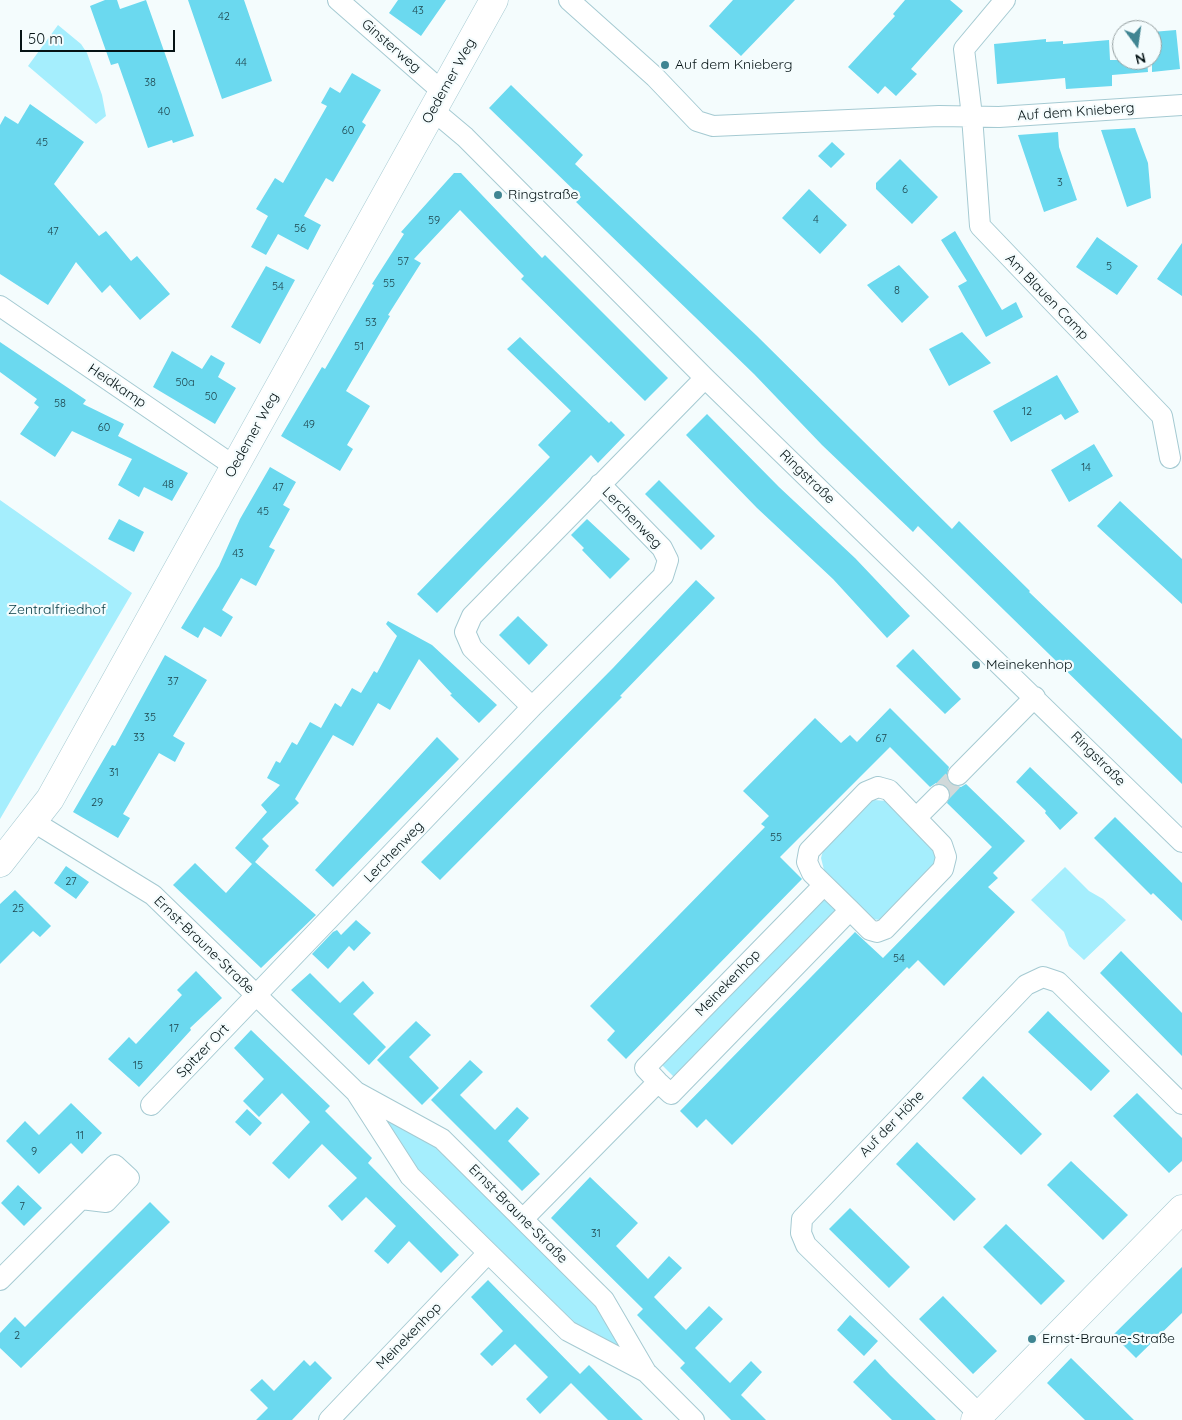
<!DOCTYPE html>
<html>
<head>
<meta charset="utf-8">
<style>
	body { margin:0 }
	#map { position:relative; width:1182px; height:1420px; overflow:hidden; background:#f4fcfd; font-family:Quicksand,sans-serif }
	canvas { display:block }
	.north { position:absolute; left:1112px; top:20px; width:50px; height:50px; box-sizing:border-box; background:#f4fcfd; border:1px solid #949fa0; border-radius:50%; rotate:166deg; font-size:14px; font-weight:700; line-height:20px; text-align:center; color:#051315 }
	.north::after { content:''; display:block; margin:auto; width:18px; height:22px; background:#408592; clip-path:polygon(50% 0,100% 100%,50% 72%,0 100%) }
	.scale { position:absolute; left:20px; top:30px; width:155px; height:22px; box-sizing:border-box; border:2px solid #051315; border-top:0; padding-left:6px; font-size:15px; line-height:18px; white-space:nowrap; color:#051315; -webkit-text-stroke:4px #f4fcfd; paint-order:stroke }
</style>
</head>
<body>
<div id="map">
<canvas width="1182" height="1420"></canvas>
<div class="north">N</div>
<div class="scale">50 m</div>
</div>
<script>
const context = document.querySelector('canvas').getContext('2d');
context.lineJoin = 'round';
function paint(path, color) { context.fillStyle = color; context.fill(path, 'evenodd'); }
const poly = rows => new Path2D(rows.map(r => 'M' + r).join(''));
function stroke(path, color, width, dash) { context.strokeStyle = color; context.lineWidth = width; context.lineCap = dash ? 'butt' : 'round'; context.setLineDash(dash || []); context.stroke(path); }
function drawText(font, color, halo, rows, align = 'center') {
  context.font = font + ' Quicksand,sans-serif'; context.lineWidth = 4.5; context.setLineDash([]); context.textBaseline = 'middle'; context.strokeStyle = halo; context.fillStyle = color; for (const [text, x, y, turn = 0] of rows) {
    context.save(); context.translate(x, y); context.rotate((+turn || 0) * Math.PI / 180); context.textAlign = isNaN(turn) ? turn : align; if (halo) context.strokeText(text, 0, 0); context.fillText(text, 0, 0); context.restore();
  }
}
paint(poly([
	[58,25,81,44,87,53,102,95,106,116,96,124,28,66],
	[0,500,132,593,0,819],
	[874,800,887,801,932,848,937,859,934,871,881,920,870,919,825,874,821,858,825,843,861,805],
	[1065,867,1089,891,1103,899,1126,920,1084,960,1069,946,1064,932,1031,900],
	[824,893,843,912,677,1080,659,1062],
	[372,1108,437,1143,599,1304,631,1358,569,1324,415,1173]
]), '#a5eefd');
paint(poly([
	[105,0,117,0,120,9,146,0,194,136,173,143,172,140,148,148,118,63,111,65,90,6],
	[188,0,244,0,272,81,222,99],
	[398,0,446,0,421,36,389,13],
	[733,0,795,0,741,56,709,26],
	[905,0,950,0,963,11,911,69,917,74,896,96,885,86,878,94,848,67,895,16,893,14],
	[1176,30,1180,69,1152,72,1152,32],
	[1046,39,1046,42,1063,41,1063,44,1109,40,1110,60,1147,60,1148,72,1112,75,1112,86,1066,89,1065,78,997,84,994,44],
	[352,73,381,90,362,122,366,125,333,182,326,178,304,216,321,225,308,250,278,234,266,255,251,247,268,216,256,209,275,178,283,183,327,106,321,103,330,87,340,93],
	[511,85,583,155,575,164,756,335,952,529,959,521,1030,591,1029,592,1182,739,1182,784,918,526,913,532,822,445,754,374,576,202,581,197,489,108],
	[30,104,84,142,54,184,99,236,106,231,131,261,137,256,170,294,140,320,110,285,102,293,76,262,48,305,0,274,0,125,5,116,18,124],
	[1135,128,1148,163,1151,198,1127,207,1101,130],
	[1058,132,1059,147,1077,200,1044,212,1018,135],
	[832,142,845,154,831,168,818,156],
	[900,159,938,197,912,224,876,189,876,183],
	[454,173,461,173,542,258,545,255,668,378,645,401,521,279,524,276,460,210,414,259,421,263,388,315,390,316,346,391,370,406,347,445,353,449,340,471,281,436,322,367,325,369,374,285,372,284,404,234,401,232],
	[809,189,847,225,820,254,782,218],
	[955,231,1002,310,1016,302,1023,317,986,337,958,286,967,281,941,240],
	[1097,237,1138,266,1117,295,1076,267],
	[1182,243,1182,296,1157,279],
	[899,265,929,297,902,323,867,285],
	[266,266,295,280,260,344,231,327],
	[962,332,991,363,949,386,929,349],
	[520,337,609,423,611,421,625,435,598,463,591,455,437,613,417,594,550,457,538,445,571,411,507,349],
	[0,342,86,400,83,404,124,424,118,436,188,473,172,501,144,487,139,497,118,485,132,459,72,431,55,457,20,434,39,407,34,403,37,399,0,372],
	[172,351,202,369,211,355,225,363,218,377,236,388,215,424,153,387],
	[1057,375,1079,412,1065,420,1061,414,1011,442,993,411],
	[707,414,779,487,855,558,910,616,887,638,833,579,757,508,686,435],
	[1094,444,1113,476,1069,502,1051,470],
	[270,467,296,482,283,505,290,509,269,547,275,550,256,586,241,578,222,610,233,617,221,637,204,627,198,638,181,628,219,566,240,519],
	[659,480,715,536,701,550,645,494],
	[1120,501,1182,559,1182,604,1097,526],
	[119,519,144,532,134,552,108,539],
	[587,519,630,559,610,579,582,550,584,548,571,535],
	[696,580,715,598,620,696,622,697,440,880,421,862,613,668],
	[518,616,548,645,529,665,499,635],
	[388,621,432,645,497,705,479,723,450,695,452,694,419,659,390,710,378,703,353,746,333,735,295,799,299,803,262,839,269,846,255,862,316,915,261,968,173,885,195,863,226,893,252,864,235,848,267,812,261,805,280,785,267,778,276,761,280,763,292,742,297,745,310,722,321,728,335,703,341,707,352,688,361,693,374,671,377,673,397,636,386,624],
	[913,649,961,699,945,714,896,666],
	[165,655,207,680,173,736,185,743,175,762,159,753,123,814,130,818,118,838,73,812,112,745,115,746],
	[890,708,949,767,946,778,950,784,961,787,966,784,1025,841,993,873,998,878,988,887,1015,912,944,986,918,960,909,969,907,967,732,1145,706,1119,697,1128,680,1111,855,932,883,958,992,847,947,803,951,792,947,786,936,783,930,787,890,747,780,857,802,879,626,1059,607,1040,615,1031,590,1006,765,827,761,824,769,816,743,791,815,718,841,743,850,735,857,742],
	[437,737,459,759,333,887,315,870],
	[1030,767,1078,813,1060,830,1045,813,1046,811,1016,782],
	[1115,817,1182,883,1182,921,1153,893,1151,895,1094,838],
	[66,866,89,882,76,899,54,883],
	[15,890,51,926,40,937,33,931,0,964,0,904],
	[356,920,371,933,354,951,349,946,328,969,312,954,333,932,337,930,341,935],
	[1121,951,1182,1013,1182,1056,1100,973],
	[196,971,222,998,190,1028,191,1030,139,1087,108,1059,129,1037,136,1044,182,995,177,990],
	[310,973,340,1003,363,981,374,993,353,1014,386,1047,369,1065,291,990],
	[1048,1011,1110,1071,1091,1091,1028,1032],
	[416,1021,431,1035,409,1057,439,1088,422,1105,377,1060],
	[251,1030,330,1106,325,1111,372,1158,368,1163,459,1255,441,1273,409,1241,388,1264,374,1251,396,1226,366,1197,342,1221,328,1206,357,1178,322,1144,289,1179,272,1163,310,1122,282,1093,259,1117,243,1101,264,1079,234,1048],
	[470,1060,483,1072,460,1095,495,1130,517,1107,529,1118,508,1141,540,1174,522,1191,431,1100],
	[983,1076,1042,1134,1021,1155,962,1098],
	[1137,1093,1182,1138,1182,1161,1169,1173,1113,1116],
	[71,1103,102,1133,82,1154,71,1143,39,1174,6,1141,25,1121,39,1135],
	[247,1109,262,1123,250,1136,235,1122],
	[917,1142,976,1199,954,1221,896,1164],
	[1071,1161,1128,1215,1103,1240,1047,1185],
	[590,1177,638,1223,616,1246,648,1279,669,1256,682,1268,654,1297,686,1330,709,1306,723,1319,695,1348,730,1383,751,1361,762,1372,741,1395,766,1420,731,1420,680,1368,685,1363,637,1315,643,1309,551,1218],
	[18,1185,42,1208,24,1226,1,1203],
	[150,1202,170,1222,21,1368,0,1348,0,1333,15,1317,25,1327],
	[850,1208,910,1267,889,1288,829,1229],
	[1006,1224,1065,1281,1041,1305,983,1247],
	[1182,1267,1182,1313,1136,1358,1113,1335],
	[488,1280,580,1374,540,1414,526,1399,548,1377,515,1344,492,1366,480,1354,503,1331,471,1297],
	[943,1296,997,1351,973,1374,919,1319],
	[850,1315,878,1341,864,1356,837,1330],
	[1071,1358,1134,1420,1085,1420,1047,1383],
	[875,1359,890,1375,936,1420,892,1420,853,1382],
	[304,1360,310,1366,315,1361,332,1378,292,1420,256,1420,268,1408,250,1390,262,1379,274,1391],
	[589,1365,643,1420,608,1420,571,1383]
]), '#6bd9ef');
stroke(poly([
	[939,795,958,775]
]), '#d0d9da', 20, [20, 10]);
const street = poly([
	[338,0,444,93],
	[569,0,655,77,697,121,713,126,939,116,999,117,1182,105],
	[1005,0,964,49,972,116,980,226,1162,416,1170,458],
	[434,111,465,137,705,378,1182,842],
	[0,306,234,466],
	[532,707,472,648,465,632,472,616,705,378],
	[958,775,1035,697],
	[878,787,889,790,942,845,946,857,943,869,885,929,877,932,870,930,850,910,812,873,807,862,809,851,866,792,878,787],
	[916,818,939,795],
	[34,822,153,895,356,1092,410,1176,568,1331,646,1372],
	[824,885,645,1068,658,1082,671,1094,850,910],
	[358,1093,442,1139,604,1300,646,1372,694,1420],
	[151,1105,532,707,663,576,668,560,662,548,600,484],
	[523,1219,658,1082],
	[0,1280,115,1165,129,1178,106,1202,81,1199],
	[980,1415,806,1245,801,1233,802,1219,1026,985,1043,977,1058,982,1182,1104],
	[329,1420,488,1253]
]);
const secondary = poly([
	[0,863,50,799,494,0],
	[975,1420,1182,1209]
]);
stroke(street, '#a5cad2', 22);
stroke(secondary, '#a5cad2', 29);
stroke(street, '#fff', 20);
stroke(secondary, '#fff', 28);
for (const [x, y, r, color] of [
	[665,65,5,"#408592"],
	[498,195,5,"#408592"],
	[976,665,5,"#408592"],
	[1032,1339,5,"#408592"]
]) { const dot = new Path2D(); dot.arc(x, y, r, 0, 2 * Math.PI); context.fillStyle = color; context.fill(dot); stroke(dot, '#f4fcfd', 2); }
drawText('11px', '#1e444c', null, [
	["43",418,11],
	["42",224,17],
	["44",241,63],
	["38",150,83],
	["40",164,112],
	["60",348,131],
	["45",42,143],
	["3",1060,183],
	["6",905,190],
	["4",816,220],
	["59",434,221],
	["56",300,229],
	["47",53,232],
	["57",403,262],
	["5",1109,267],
	["55",389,284],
	["54",278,287],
	["8",897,291],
	["53",371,323],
	["51",359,347],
	["50a",185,383],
	["50",211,397],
	["58",60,404],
	["12",1027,412],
	["49",309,425],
	["60",104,428],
	["14",1086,468],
	["48",168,485],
	["47",278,488],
	["45",263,512],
	["43",238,554],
	["37",173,682],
	["35",150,718],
	["33",139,738],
	["67",881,739],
	["31",114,773],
	["29",97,803],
	["55",776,838],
	["27",71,882],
	["25",18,909],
	["54",899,959],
	["17",174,1029],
	["15",138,1066],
	["11",80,1136],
	["9",34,1152],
	["7",22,1207],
	["31",596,1234],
	["2",17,1336]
]);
drawText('14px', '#051315', '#f4fcfd', [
	["Ginsterweg",391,46,41],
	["Oedemer Weg",449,81,-61],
	["Auf dem Knieberg",1076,112,-4],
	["Am Blauen Camp",1047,297,46],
	["Heidkamp",117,386,34],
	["Oedemer Weg",252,435,-61],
	["Ringstraße",807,477,44],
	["Lerchenweg",632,518,46],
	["Ringstraße",1098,759,45],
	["Lerchenweg",394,852,-46],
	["Ernst-Braune-Straße",204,945,44],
	["Meinekenhop",728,983,-46],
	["Spitzer Ort",203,1051,-46],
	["Auf der Höhe",892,1124,-46],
	["Ernst-Braune-Straße",518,1214,45],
	["Meinekenhop",409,1336,-46]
]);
drawText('14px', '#051315', '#f4fcfd', [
	["Auf dem Knieberg",675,65],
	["Ringstraße",508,195],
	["Meinekenhop",986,665],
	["Ernst-Braune-Straße",1042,1339]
], 'left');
drawText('14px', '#013841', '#f4fcfd', [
	["Zentralfriedhof",57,610]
]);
</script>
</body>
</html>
